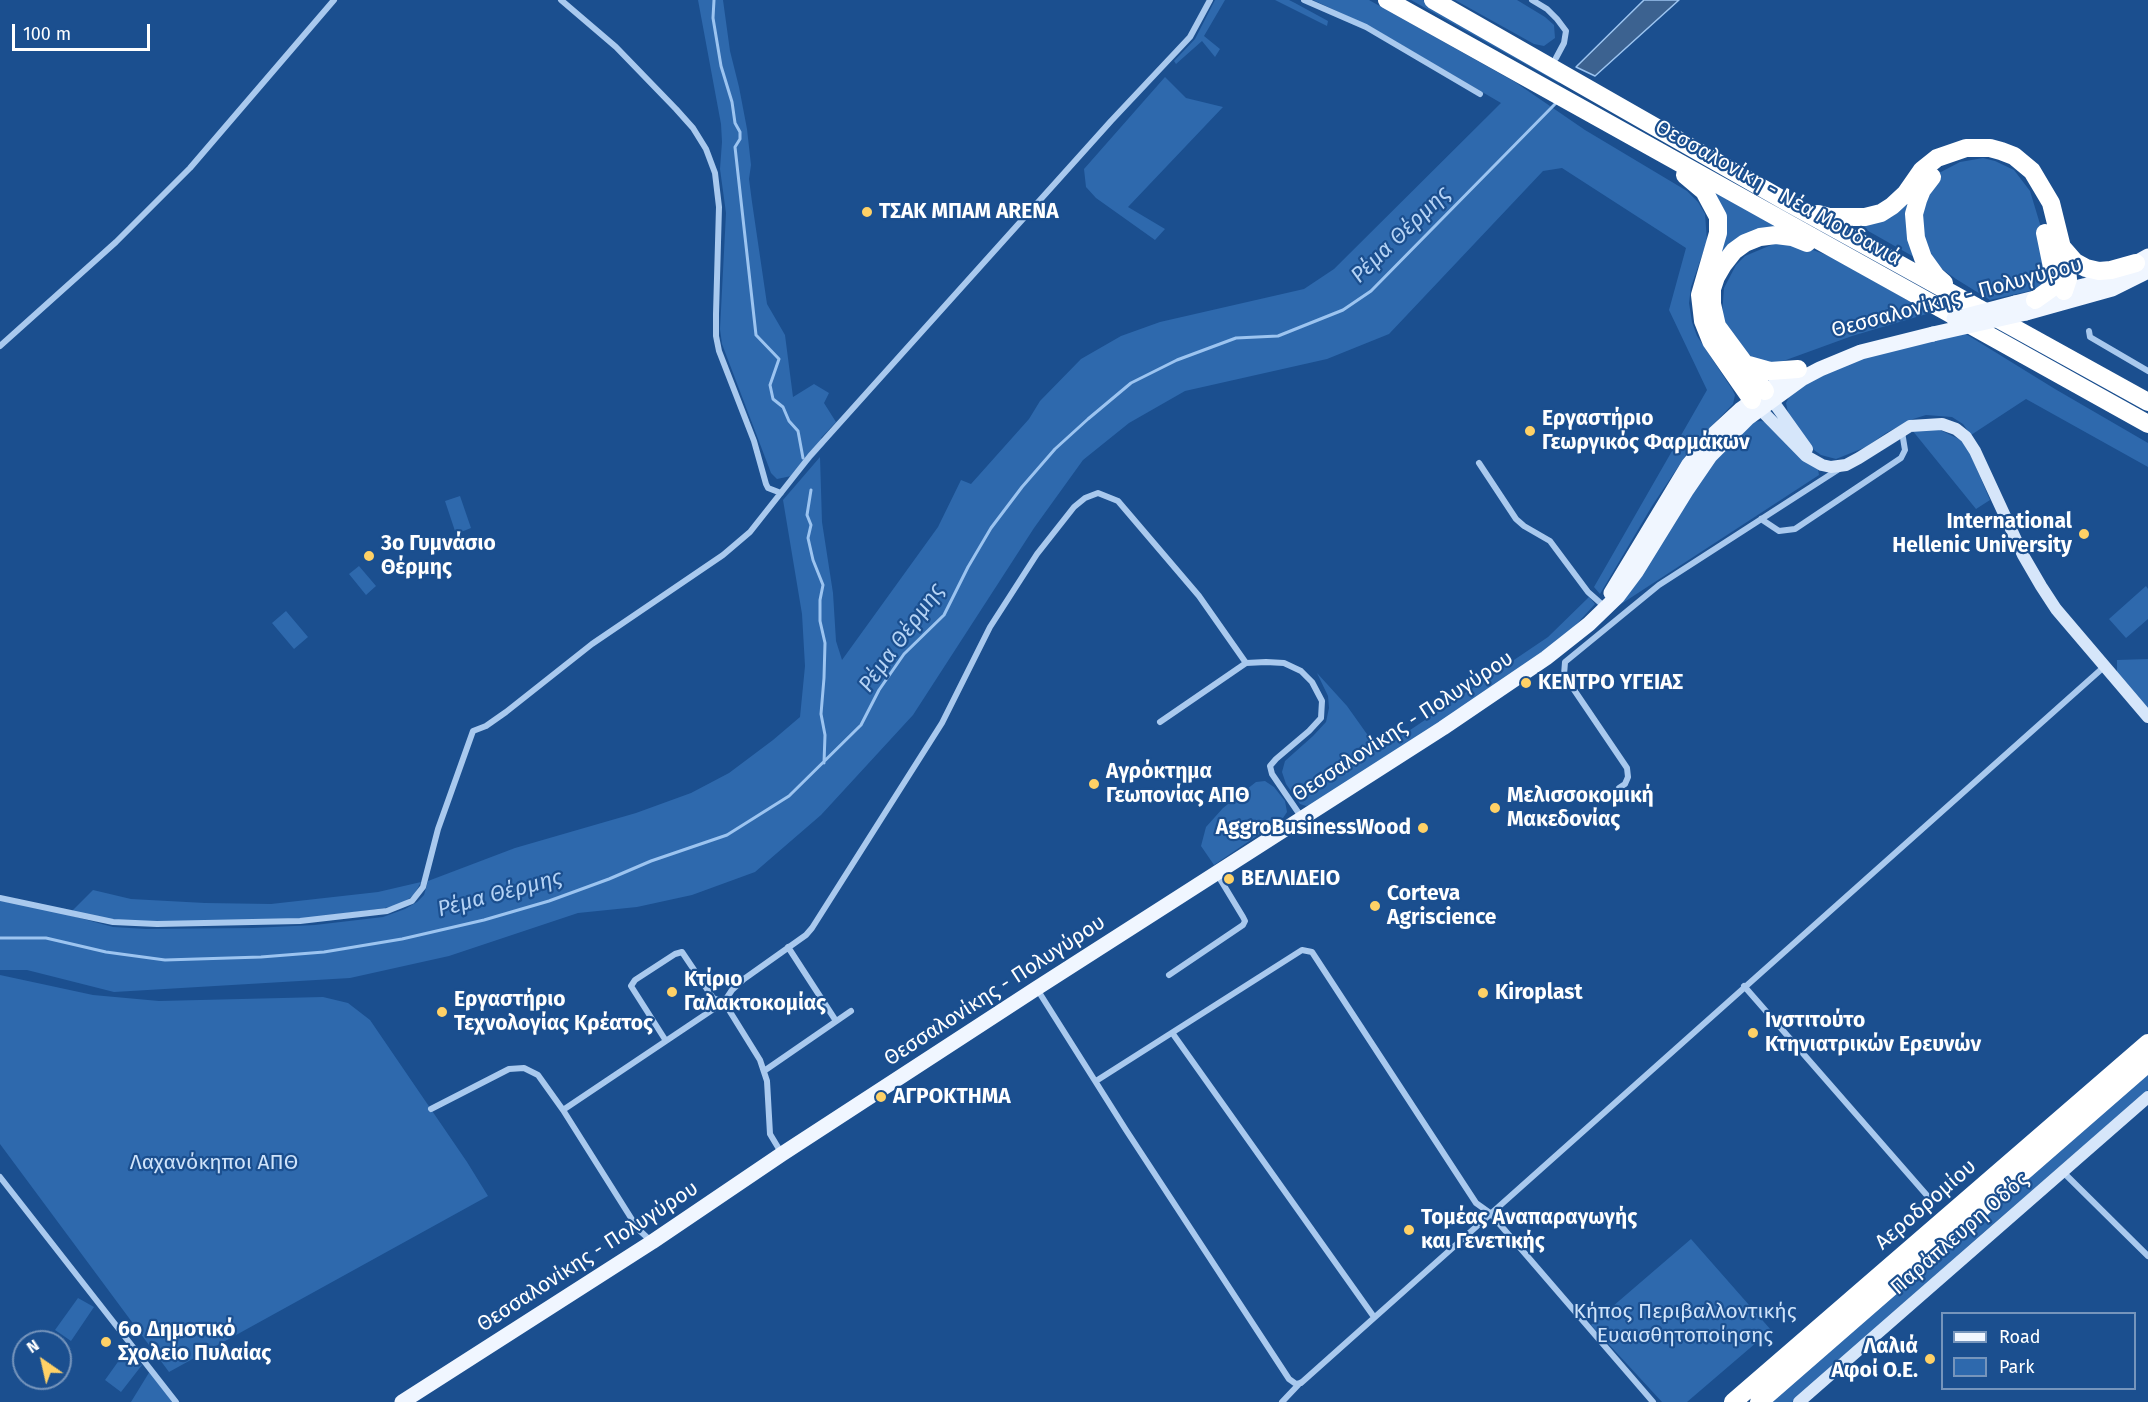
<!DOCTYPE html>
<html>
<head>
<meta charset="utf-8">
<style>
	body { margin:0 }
	#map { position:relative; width:2148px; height:1402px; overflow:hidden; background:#1b4f8f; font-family:"Fira Sans",sans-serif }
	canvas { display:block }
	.legend { position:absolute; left:1941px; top:1312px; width:195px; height:78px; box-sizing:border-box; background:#1b4f8f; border:2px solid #7695bc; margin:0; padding:8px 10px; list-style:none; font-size:18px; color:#fff }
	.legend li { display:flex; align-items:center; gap:12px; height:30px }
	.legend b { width:30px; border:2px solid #7695bc }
	.north { position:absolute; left:12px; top:1330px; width:60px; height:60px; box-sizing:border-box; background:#1b4f8f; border:2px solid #7695bc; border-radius:50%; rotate:326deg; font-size:16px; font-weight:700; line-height:24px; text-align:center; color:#fff }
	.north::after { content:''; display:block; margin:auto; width:21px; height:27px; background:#ffd166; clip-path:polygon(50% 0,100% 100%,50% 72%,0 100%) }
	.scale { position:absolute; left:12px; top:24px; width:138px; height:27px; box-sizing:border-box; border:3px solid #fff; border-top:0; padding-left:8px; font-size:18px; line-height:21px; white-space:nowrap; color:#fff; -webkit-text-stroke:4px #1b4f8f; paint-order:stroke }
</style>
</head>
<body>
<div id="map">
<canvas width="2148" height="1402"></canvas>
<ul class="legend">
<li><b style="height:8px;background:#f0f6ff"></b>Road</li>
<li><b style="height:16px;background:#2e69ad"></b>Park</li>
</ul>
<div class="north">N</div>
<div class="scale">100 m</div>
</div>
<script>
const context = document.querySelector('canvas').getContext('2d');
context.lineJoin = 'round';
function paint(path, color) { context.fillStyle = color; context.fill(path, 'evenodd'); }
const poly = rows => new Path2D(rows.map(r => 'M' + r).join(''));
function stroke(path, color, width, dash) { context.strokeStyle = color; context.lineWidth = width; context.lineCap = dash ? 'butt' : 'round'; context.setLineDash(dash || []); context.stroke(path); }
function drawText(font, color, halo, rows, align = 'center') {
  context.font = font + ' "Fira Sans",sans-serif'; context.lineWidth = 4.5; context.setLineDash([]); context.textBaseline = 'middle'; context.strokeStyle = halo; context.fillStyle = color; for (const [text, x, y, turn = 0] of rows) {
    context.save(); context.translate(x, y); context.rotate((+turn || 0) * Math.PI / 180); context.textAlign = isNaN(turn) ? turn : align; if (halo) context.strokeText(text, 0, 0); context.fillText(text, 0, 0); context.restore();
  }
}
paint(poly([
	[698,0,723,0,730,51,739,87,747,129,751,165,749,179,752,202,767,304,785,335,793,397,814,384,829,393,824,403,836,422,821,438,825,444,805,467,796,475,777,479,771,473,722,344,720,329,726,213,720,169,722,142,721,124],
	[1215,0,1225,0,1204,36,1220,49,1215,57,1202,41,1176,64,1174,61,1195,39],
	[1275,0,1289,0,1295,3,1328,21,1327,26],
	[1313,0,1369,0,1515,82,1585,130,1687,191,1698,202,1705,214,1707,241,1691,287,1689,303,1692,322,1697,336,1732,389,1735,395,1733,404,1692,446,1652,506,1600,594,1594,587,1707,390,1669,310,1686,248,1562,168,1543,171,1389,334,1327,359,1185,391,1129,423,1083,460,1034,528,913,715,821,815,755,872,692,895,637,907,578,913,449,956,350,978,114,992,27,970,0,970,0,901,28,904,113,927,146,929,252,928,315,925,383,917,405,909,417,902,424,895,428,881,515,848,636,813,691,793,729,773,773,740,800,717,805,666,802,614,783,500,820,457,822,522,833,593,836,641,842,660,938,527,961,480,971,484,1029,419,1040,401,1081,359,1121,336,1160,322,1304,289,1334,269,1501,103,1371,27],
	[1411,0,1423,0,1561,78,1559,83],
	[1455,0,1517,0,1545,17,1554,25,1555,38,1544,46,1534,44],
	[1165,77,1186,98,1223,107,1128,207,1165,229,1155,240,1096,198,1086,187,1084,169],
	[1983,158,1995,161,2014,170,2030,191,2040,224,2047,265,2045,282,2038,289,1990,300,1956,279,1939,267,1925,247,1919,209,1939,173,1960,162],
	[1946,159,1916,193,1923,262,1847,219,1863,218],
	[1711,187,1785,228,1716,261,1722,207],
	[1776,243,1805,247,1832,257,1930,313,1852,336,1775,364,1755,360,1745,352,1727,330,1722,315,1724,288,1736,265,1745,256],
	[1961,331,2055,389,2148,443,2148,467,2026,399,1971,435,1963,424,1952,417,1926,415,1913,419,1886,433,1866,447,1836,459,1821,455,1814,450,1789,417,1786,403,1791,393,1851,359],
	[1761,421,1766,422,1818,469,1819,475,1615,608,1705,469,1751,422],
	[1938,429,1961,440,1969,451,1990,500,1976,509,1912,430],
	[460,496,471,528,456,534,445,501],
	[359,566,376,586,366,595,349,574],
	[2146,586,2148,589,2148,619,2126,638,2109,619],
	[1589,597,1595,604,1574,627,1554,645,1385,759,1317,803,1306,806,1300,804,1286,784,1282,772,1285,761,1313,736,1326,722,1329,708,1328,696,1317,673,1347,706,1379,751,1548,637],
	[286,611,308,637,294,649,272,623],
	[2148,659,2148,711,2117,675,2117,660],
	[1265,781,1274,787,1285,801,1287,812,1283,818,1214,865,1201,846,1206,827,1223,808,1256,782],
	[421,882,414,895,401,904,385,908,301,919,139,923,110,921,72,911,93,890,131,899,205,903,271,904,378,892],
	[0,975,93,995,159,1001,323,997,348,1003,370,1020,467,1162,488,1196,169,1372,0,1144],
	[2148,1069,2148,1090,1982,1234,1792,1402,1768,1402],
	[1691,1239,1771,1330,1687,1402,1662,1402,1591,1325],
	[78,1298,94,1307,71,1341,55,1330],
	[125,1352,142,1365,121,1392,105,1380],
	[150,1371,173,1402,131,1402]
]), '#2e69ad');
const water = poly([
	[1644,0,1679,0,1595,76,1576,67,1644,0]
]);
paint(water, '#3c6290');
stroke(water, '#9cc4f0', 1.5);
stroke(poly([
	[714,0,713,18,721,66,732,102,735,123,740,132,740,139,735,147,756,335,779,359,770,385,773,399,783,407,789,421,798,431,803,458],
	[811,490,807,515,811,525,808,538,813,560,823,585,820,600,820,621,825,643,824,678,821,714,825,735,824,763],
	[0,938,46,938,106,952,165,960,261,957,324,952,402,939,484,920,549,901,609,879,651,861,727,835,789,796,861,725,879,690,904,654,944,615,968,567,991,528,1022,487,1055,449,1088,419,1131,383,1177,360,1236,338,1278,336,1343,310,1371,291,1557,102]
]), '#9cc4f0', 3);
stroke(poly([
	[561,0,616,47,676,109,693,128,706,149,715,173,719,207,716,314,716,336,719,351,754,441,766,484,768,488,781,493],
	[1304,0,1366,27,1480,94],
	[1532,0,1547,9,1557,19,1566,31,1564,43,1556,58],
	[2089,331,2090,337,2148,371],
	[0,346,116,242,190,168,334,0],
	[1479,463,1516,519,1524,526,1550,541,1588,592,1605,607],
	[1761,519,1779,531,1795,529,1901,458,1905,450,1902,432],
	[1160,722,1246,663,1266,662,1284,663,1301,671,1312,682,1322,701,1321,718,1309,731,1276,759,1270,766,1272,774,1302,818],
	[1619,788,1625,784,1628,777,1627,768,1564,675,1565,662,1659,585,1839,469],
	[0,898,113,922,157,924,300,921,387,911,412,901,423,887,438,829,473,731,486,726,506,712,592,644,723,555,750,532,810,456,1111,121,1190,37,1210,0],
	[788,947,836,1021],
	[1169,975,1243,925,1245,921,1243,917,1217,874],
	[1744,986,1931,1200],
	[1037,989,1126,1130,1289,1379,1296,1384,1301,1383,2105,666],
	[1173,1034,1374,1317],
	[666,1041,631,986,635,980,675,954,682,952,713,998,724,1002,760,1060,767,1081,770,1134,782,1154],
	[764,1071,851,1011],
	[1096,1081,1302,950,1312,952,1476,1203,1490,1213,1653,1402],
	[431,1109,509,1069,524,1068,538,1075,563,1110,638,1229,652,1242],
	[563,1110,724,1002,732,990,744,979,806,935,812,928,942,723,990,627,1037,554,1074,507,1085,498,1098,493,1118,501,1199,596,1246,663],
	[2062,1171,2148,1256],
	[0,1177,176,1402],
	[1282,1402,1300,1383]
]), '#a9c9ee', 6);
stroke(poly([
	[1772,400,1807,449],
	[1760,409,1806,456,1822,465,1831,467,1846,465,1859,458,1910,426,1942,424,1956,429,1966,437,1975,451,2023,555,2041,586,2056,609,2148,717],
	[1799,1402,2148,1097]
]), '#d6e6fa', 12);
stroke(poly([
	[2015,303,2087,285,2119,272,2148,256],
	[2026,313,2112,289,2148,271],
	[1611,593,1689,464,1715,433,1741,409,1793,372],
	[402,1402,652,1242,782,1154,1037,988,1443,728,1546,658,1589,624,1618,596,1636,572,1686,491,1710,456,1748,418,1803,378,1820,369,1861,352,1933,334]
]), '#f0f6ff', 15);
stroke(poly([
	[1387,0,2148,424],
	[1433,0,1785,201,2148,402],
	[1685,175,1704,191,1718,217,1718,233,1700,295,1703,321,1711,341,1752,400],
	[1932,177,1922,190,1918,200,1914,214,1916,238,1923,258,1936,276,1944,283],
	[1818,214,1829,217,1865,217,1881,213,1892,206,1906,193,1922,170,1937,158,1966,148,1990,148,2001,151,2014,156,2032,171,2051,203,2067,268,2068,279,2064,291],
	[2045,233,2054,277,2064,291],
	[2061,246,2075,262,2086,268,2099,271,2111,270,2136,263],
	[2035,300,2049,290,2054,277],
	[1745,364,1770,371,1798,369],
	[1765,391,1717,326,1712,304,1712,289,1716,277,1723,265,1734,251,1745,243,1760,237,1776,235,1792,237,1807,243],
	[1733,1402,2148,1043],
	[1759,1402,2148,1063]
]), '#fff', 18);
stroke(poly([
	[1954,319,2015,303],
	[1933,334,2026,313]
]), '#f0f6ff', 15);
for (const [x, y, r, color] of [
	[867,212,6,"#ffd166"],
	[1530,431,6,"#ffd166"],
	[2084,534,6,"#ffd166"],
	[369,556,6,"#ffd166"],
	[1526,683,6,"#ffd166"],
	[1094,784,6,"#ffd166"],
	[1495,808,6,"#ffd166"],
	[1423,828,6,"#ffd166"],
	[1229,879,6,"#ffd166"],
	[1375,906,6,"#ffd166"],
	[672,992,6,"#ffd166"],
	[1483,993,6,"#ffd166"],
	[442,1012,6,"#ffd166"],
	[1753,1033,6,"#ffd166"],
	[881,1097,6,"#ffd166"],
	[1409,1230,6,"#ffd166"],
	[106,1342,6,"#ffd166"],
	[1930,1359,6,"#ffd166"]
]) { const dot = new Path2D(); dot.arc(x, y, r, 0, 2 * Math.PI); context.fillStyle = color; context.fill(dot); stroke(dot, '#1b4f8f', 2); }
drawText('21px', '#fff', '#1b4f8f', [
	["Θεσσαλονίκη - Νέα Μουδανιά",1778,193,29],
	["Θεσσαλονίκης - Πολυγύρου",1957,298,-15],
	["Θεσσαλονίκης - Πολυγύρου",1403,727,-33],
	["Θεσσαλονίκης - Πολυγύρου",995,991,-33],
	["Αεροδρομίου",1926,1205,-41],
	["Παράπλευρη Οδός",1960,1234,-41],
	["Θεσσαλονίκης - Πολυγύρου",588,1257,-33]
]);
drawText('bold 21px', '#fff', '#1b4f8f', [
	["ΤΣΑΚ ΜΠΑΜ ARENA",879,212],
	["Εργαστήριο",1542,419],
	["Γεωργικός Φαρμάκων",1542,443],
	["International",2072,522,"right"],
	["Hellenic University",2072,546,"right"],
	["3ο Γυμνάσιο",381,544],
	["Θέρμης",381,568],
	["ΚΕΝΤΡΟ ΥΓΕΙΑΣ",1538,683],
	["Αγρόκτημα",1106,772],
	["Γεωπονίας ΑΠΘ",1106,796],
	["Μελισσοκομική",1507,796],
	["Μακεδονίας",1507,820],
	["AggroBusinessWood",1411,828,"right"],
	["ΒΕΛΛΙΔΕΙΟ",1241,879],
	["Corteva",1387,894],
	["Agriscience",1387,918],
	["Κτίριο",684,980],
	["Γαλακτοκομίας",684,1004],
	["Kiroplast",1495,993],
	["Εργαστήριο",454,1000],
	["Τεχνολογίας Κρέατος",454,1024],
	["Ινστιτούτο",1765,1021],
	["Κτηνιατρικών Ερευνών",1765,1045],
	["ΑΓΡΟΚΤΗΜΑ",893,1097],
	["Τομέας Αναπαραγωγής",1421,1218],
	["και Γενετικής",1421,1242],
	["6ο Δημοτικό",118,1330],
	["Σχολείο Πυλαίας",118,1354],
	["Λαλιά",1918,1347,"right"],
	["Αφοί Ο.Ε.",1918,1371,"right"]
], 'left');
drawText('21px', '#cfe3fa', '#1b4f8f', [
	["Λαχανόκηποι ΑΠΘ",214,1163],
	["Κήπος Περιβαλλοντικής",1685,1312],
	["Ευαισθητοποίησης",1685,1336]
]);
drawText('italic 22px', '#b5d3f5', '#1b4f8f', [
	["Ρέμα Θέρμης",1401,235,-44],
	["Ρέμα Θέρμης",902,638,-54],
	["Ρέμα Θέρμης",500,894,-15]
]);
</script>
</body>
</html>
